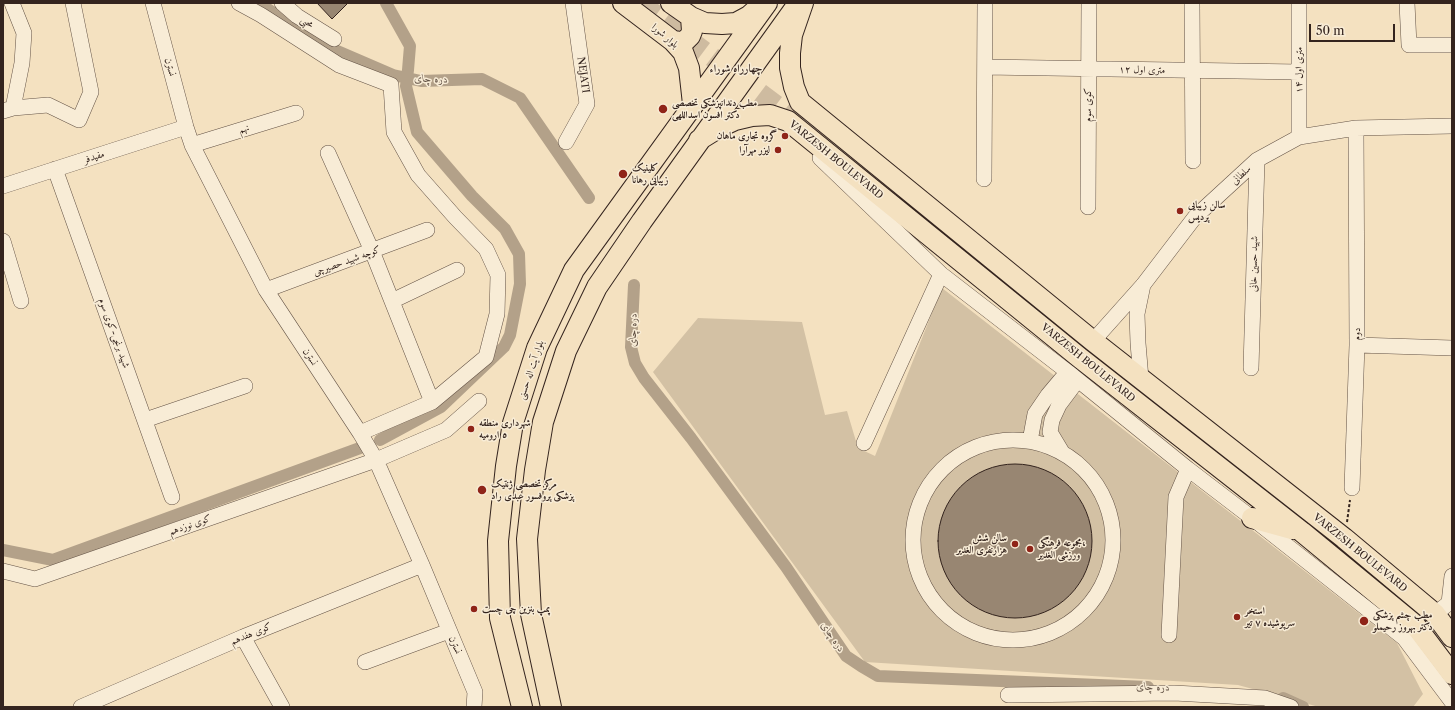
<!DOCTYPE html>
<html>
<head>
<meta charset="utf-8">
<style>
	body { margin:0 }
	#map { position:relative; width:1455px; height:710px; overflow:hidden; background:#f4e1c0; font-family:"Libre Caslon Text",serif }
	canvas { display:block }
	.frame { position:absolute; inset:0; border:4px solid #34241e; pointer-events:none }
	.scale { position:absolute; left:1309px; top:24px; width:86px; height:18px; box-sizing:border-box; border:2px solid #34241e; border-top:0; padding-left:5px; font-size:12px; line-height:14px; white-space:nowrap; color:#34241e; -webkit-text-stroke:3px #f8ecd6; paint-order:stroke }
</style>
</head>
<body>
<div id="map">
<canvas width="1455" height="710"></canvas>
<div class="frame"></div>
<div class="scale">50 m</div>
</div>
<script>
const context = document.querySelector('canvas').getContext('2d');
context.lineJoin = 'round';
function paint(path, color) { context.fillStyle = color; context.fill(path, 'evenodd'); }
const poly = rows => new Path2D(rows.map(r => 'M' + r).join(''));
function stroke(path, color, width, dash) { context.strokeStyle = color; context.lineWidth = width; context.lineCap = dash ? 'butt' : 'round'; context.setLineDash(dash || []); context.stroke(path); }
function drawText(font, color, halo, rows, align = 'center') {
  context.font = font + ' "Libre Caslon Text",Amiri,serif'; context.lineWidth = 3; context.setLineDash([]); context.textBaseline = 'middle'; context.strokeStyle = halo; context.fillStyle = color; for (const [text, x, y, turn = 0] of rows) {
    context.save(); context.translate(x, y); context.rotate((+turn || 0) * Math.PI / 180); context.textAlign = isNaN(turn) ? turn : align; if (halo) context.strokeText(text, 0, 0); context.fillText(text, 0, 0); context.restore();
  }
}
paint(poly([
	[942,288,1397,643,1423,694,1413,707,1319,707,1238,685,865,662,653,372,698,318,802,322,825,415,847,411,858,448,875,456]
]), '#d3c1a4');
stroke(poly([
	[259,3,314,41,393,75,421,81,482,79,520,98,589,198],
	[634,285,631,347,635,363,644,378,691,438,786,567,846,656,861,666,878,676,1148,687],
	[380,440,441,407,504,347,510,335,520,284,519,254,505,229,472,196,417,132,406,86,408,70,410,46,386,3],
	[3,550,53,560,360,448],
	[1283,698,1303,707]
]), '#b3a189', 12);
const building = poly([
	[317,3,348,3,332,19,317,3],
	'938 541a77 77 0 1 1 154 0a77 77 0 1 1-154 0Z'
]);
paint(building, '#988672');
stroke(building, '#34241e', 1);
stroke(poly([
	[640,3,800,123]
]), '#cebba0', 20, [20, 10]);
const minor = poly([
	[12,3,24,33,22,63,13,108],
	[153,3,186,127,192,145,266,290,360,433,376,460,422,565,475,692,474,707],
	[239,3,261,15,339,65,391,85,394,132,418,175,455,217,486,249,498,275,497,314,486,357,432,402,360,433],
	[282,3,297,16,334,39],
	[1192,3,1193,161],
	[1407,3,1409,45,1452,45],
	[985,67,1299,72],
	[3,111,13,108,48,105,79,120,91,92,73,3],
	[1299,137,1299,3],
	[566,142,587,104,573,3],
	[192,145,296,113],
	[328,153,372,251,432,402],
	[820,158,941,274,1073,376,1188,469,1252,518,1404,638,1452,702],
	[55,169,172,497],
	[984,179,985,3],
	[3,186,186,127],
	[1088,207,1089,3],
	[3,241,21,301],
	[266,290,427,230],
	[392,301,457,270],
	[1093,341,1143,285,1195,217,1257,160,1299,137,1356,128,1452,126],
	[1357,345,1452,348],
	[1251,368,1257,160],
	[1141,379,1138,343,1137,314,1143,285],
	[145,420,245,386],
	'913 540a100 100 0 1 1 200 0a100 100 0 1 1-200 0Z',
	[1030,441,1035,414,1048,395,1064,376,1073,376,1074,385,1059,405,1052,420,1050,432,1062,452],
	[864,443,941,274],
	[1352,488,1357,345,1356,128],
	[3,571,35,579,376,460,446,430,479,401],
	[1435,614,1449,603,1452,576],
	[1169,635,1176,497,1188,469],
	[243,637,282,707],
	[365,662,449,631],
	[1008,695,1174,693,1265,698,1291,707],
	[81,707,243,637,422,565]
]);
const major = poly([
	[623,3,673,41,683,52,689,68,693,104],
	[671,3,691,17,705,23,722,24,736,23,749,16,758,8],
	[803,3,792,35,790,53,790,68,794,87,800,102,1093,341,1344,538,1435,614,1452,637],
	[673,41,680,42,685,41,690,36,692,31,691,17],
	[699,140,720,127,735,120,752,116,770,115,788,121,1080,358,1302,532,1415,625,1452,674],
	[1252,518,1292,529],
	[522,707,500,618,498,541,506,466,513,423,537,348,574,270,767,3],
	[551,707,531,614,527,539,535,470,543,422,566,351,597,287,642,221,795,8]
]);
stroke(minor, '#645346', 16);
stroke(major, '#34241e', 22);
stroke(poly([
	[1347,522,1350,500]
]), '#34241e', 2, [3, 2]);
stroke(minor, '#f8ecd6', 15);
stroke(major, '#f4e1c0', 20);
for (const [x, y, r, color] of [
	[663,109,5,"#8f2418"],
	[785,136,4,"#8f2418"],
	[778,150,4,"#8f2418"],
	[623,174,5,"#8f2418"],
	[1180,211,4,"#8f2418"],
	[471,429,4,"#8f2418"],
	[482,490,5,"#8f2418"],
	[1015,544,4,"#8f2418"],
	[1030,549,4,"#8f2418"],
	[474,609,4,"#8f2418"],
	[1237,617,4,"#8f2418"],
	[1364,621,5,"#8f2418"]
]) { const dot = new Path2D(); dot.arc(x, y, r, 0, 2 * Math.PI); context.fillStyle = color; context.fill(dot); stroke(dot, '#f8ecd6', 1.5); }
drawText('10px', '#34241e', '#f8ecd6', [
	["محبی",307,22,32],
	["بلوار شورا",665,36,41],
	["نسترن",170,67,75],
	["۱۲ متری اول",1142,70,1],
	["۱۴ متری اول",1299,70,-90],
	["NEJATI",583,75,82],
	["کوی سوم",1088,105,-90],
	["نهم",244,129,-17],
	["مفیدفر",94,157,-18],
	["VARZESH BOULEVARD",836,160,39],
	["سلطانی",1241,175,-43],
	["کوچه شهید حصیرچی",347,261,-20],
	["شهید حسین خانی",1254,264,-89],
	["شهید برنجی-کوی سوم",114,333,70],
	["دوم",1357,334,-90],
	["نسترن",310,357,57],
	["VARZESH BOULEVARD",1088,363,39],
	["بلوار آیت اله حسنی",531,370,-71],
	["کوی نوزدهم",190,525,-19],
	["VARZESH BOULEVARD",1360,553,39],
	["کوی هفدهم",251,634,-22],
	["نسترن",455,645,67]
]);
drawText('bold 10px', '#34241e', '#f8ecd6', [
	["مطب دندانپزشکی تخصصی",672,103],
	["دکتر افسون اسداللهی",672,115],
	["گروه تجاری ماهان",777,136,"right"],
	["لیزر مهرآرا",770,150,"right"],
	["کلینیک",632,168],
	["زیبایی رهانا",632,180],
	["سالن زیبایی",1188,205],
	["پردیس",1188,217],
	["شهردارى منطقه",479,423],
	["٥ ارومیه",479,435],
	["مرکز تخصصی ژنتیک",491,484],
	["پزشکی پروفسور عبدی راد",491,496],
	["سالن شش",1007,538,"right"],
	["هزارنفری الغدیر",1007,550,"right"],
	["مجموعه فرهنگی،",1038,543],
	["ورزشی الغدیر",1038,555],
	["پمپ بنزین چى چست",482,609],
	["استخر",1245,611],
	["سرپوشیده ۷ تیر",1245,623],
	["مطب چشم پزشکی",1373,615],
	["دکتر بهروز رحیملو",1373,627]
], 'left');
drawText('bold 11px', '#34241e', '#f8ecd6', [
	["چهارراه شوراء",736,69]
]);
drawText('italic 11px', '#605043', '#f8ecd6', [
	["دره چای",431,79,2],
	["دره چای",633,330,-89],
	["دره چای",833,637,56],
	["دره چای",1153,687,2]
]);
</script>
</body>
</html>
